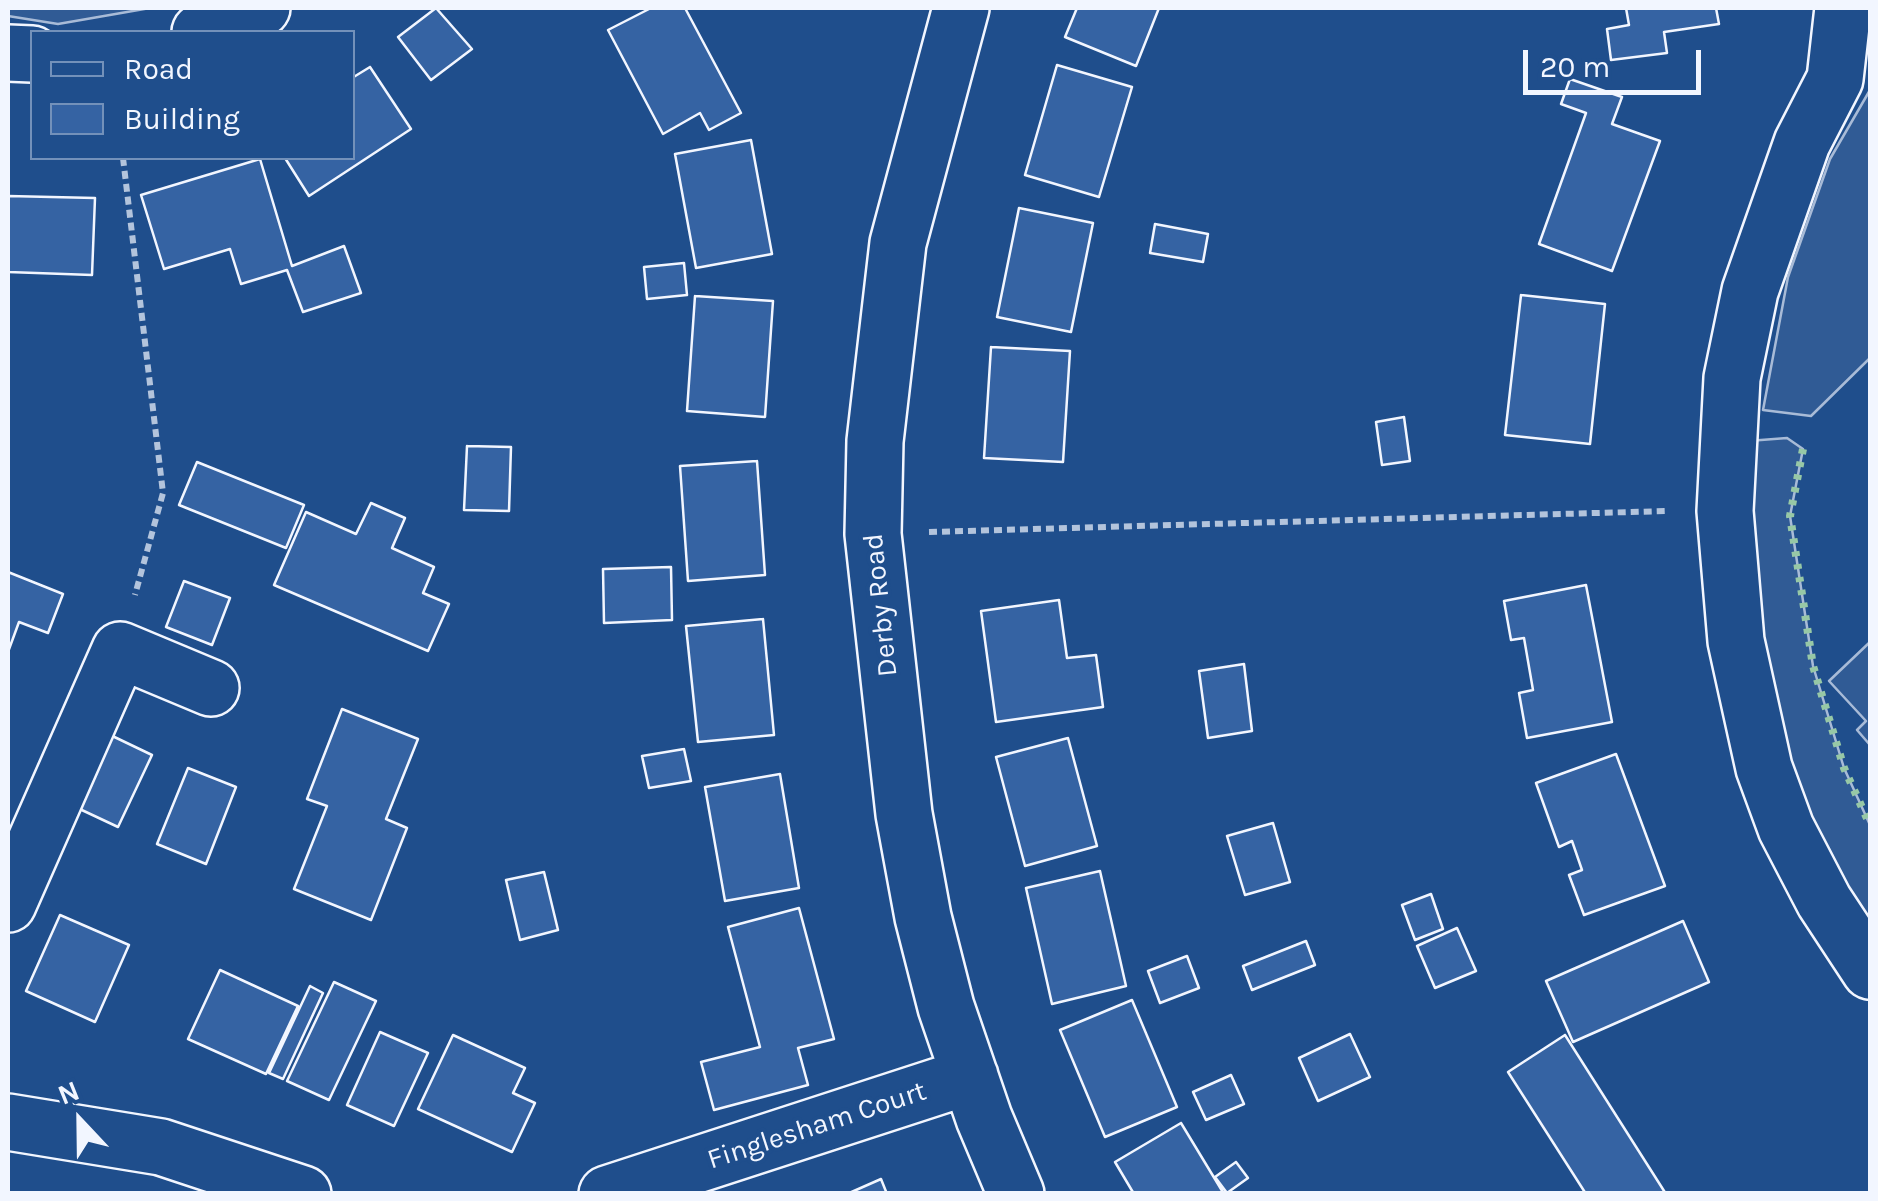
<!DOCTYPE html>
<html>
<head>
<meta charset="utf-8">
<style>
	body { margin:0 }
	#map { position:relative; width:1878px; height:1201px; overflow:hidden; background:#1f4e8c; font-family:Karla,sans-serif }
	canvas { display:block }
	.frame { position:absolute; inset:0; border:10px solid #f2f6ff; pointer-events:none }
	.legend { position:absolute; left:30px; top:30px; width:325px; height:130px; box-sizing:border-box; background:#1f4e8c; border:2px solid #7391ba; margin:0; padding:12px 18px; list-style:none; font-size:30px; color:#f2f6ff }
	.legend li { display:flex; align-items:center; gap:20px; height:50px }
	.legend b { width:50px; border:2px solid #7391ba }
	.north { position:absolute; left:30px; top:1071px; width:100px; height:100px; -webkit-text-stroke:8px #1f4e8c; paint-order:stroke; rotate:338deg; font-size:28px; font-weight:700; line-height:40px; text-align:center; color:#f2f6ff }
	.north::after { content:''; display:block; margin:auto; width:35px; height:45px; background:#f2f6ff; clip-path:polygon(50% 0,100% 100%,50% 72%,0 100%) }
	.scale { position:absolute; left:1523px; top:50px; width:178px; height:45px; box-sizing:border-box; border:5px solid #f2f6ff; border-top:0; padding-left:12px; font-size:30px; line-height:35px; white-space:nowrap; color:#f2f6ff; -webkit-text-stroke:8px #1f4e8c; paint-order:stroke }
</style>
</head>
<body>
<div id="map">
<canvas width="1878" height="1201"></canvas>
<div class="frame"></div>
<ul class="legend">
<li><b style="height:12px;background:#1f4e8c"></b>Road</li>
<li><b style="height:28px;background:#3563a3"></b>Building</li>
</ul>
<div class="north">N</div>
<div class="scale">20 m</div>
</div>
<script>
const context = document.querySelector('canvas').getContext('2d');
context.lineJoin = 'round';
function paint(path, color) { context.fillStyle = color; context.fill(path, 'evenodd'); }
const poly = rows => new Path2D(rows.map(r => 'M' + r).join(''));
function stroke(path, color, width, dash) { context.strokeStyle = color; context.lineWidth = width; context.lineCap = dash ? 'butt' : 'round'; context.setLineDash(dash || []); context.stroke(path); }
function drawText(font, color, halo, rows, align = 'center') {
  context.font = font + ' Karla,sans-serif'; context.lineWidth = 8; context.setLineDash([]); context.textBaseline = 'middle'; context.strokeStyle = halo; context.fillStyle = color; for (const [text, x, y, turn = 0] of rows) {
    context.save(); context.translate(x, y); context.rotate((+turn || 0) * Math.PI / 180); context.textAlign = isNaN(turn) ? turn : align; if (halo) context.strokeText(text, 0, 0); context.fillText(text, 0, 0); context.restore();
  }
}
const built = poly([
	[8,8,150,8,58,24,8,16,8,8],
	[1870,90,1870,358,1811,416,1763,410,1788,277,1830,159,1870,90],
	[1787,438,1803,449,1790,516,1813,666,1844,768,1870,825,1870,930,1798,807,1752,602,1748,441,1787,438],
	[1870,642,1870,745,1857,730,1866,721,1829,681,1870,642]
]);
paint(built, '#305b95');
stroke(built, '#a8bbd7', 2.5);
const building = poly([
	[436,8,472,49,431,80,398,37,436,8],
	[651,8,685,8,741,113,709,130,700,113,663,134,608,30,651,8],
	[1077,8,1159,8,1136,66,1065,37,1077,8],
	[1626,8,1716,8,1719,24,1664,32,1667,53,1611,60,1607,29,1629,25,1626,8],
	[1057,65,1132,87,1099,197,1025,175,1057,65],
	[370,67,411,129,309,196,285,158,352,158,352,78,370,67],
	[1570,79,1622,97,1612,124,1660,141,1612,271,1539,244,1586,113,1561,104,1570,79],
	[751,140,772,254,696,268,675,154,751,140],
	[260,159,292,266,344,246,361,293,303,312,287,270,241,284,230,249,164,269,141,195,260,159],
	[8,196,95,198,92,275,8,272,8,196],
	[1019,208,1093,223,1071,332,997,317,1019,208],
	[1155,224,1208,234,1203,262,1150,253,1155,224],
	[684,263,687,295,647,299,644,267,684,263],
	[1521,295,1605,304,1590,444,1505,435,1521,295],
	[695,296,773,301,765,417,687,411,695,296],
	[991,347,1070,351,1063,462,984,458,991,347],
	[1404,417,1410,461,1382,465,1376,422,1404,417],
	[467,446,511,447,509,511,464,510,467,446],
	[757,461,765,575,688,581,680,466,757,461],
	[197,462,304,505,286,548,179,505,197,462],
	[371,503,405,518,392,548,434,567,423,593,449,604,428,651,274,585,306,512,356,534,371,503],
	[671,567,672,620,604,623,603,569,671,567],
	[8,572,63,594,48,633,19,622,8,652,8,572],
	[184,581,230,598,212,645,166,627,184,581],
	[1586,585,1612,722,1527,738,1519,693,1533,690,1524,638,1511,640,1504,601,1586,585],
	[1059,600,1067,658,1096,655,1103,707,996,722,981,611,1059,600],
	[763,619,774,735,698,742,686,626,763,619],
	[1244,664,1252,731,1208,738,1199,671,1244,664],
	[342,709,418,739,386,819,407,828,371,920,294,889,327,806,307,799,342,709],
	[104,732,152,755,118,827,69,804,104,732],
	[1068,738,1097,846,1025,866,996,757,1068,738],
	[684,749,691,781,649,788,642,756,684,749],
	[1616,754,1665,886,1584,915,1569,875,1582,870,1572,841,1559,847,1536,783,1616,754],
	[188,768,236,787,206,864,157,844,188,768],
	[780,774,799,888,725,901,705,787,780,774],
	[1273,823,1290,882,1245,895,1227,836,1273,823],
	[1100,871,1126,986,1052,1004,1026,888,1100,871],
	[544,872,558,930,520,940,506,880,544,872],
	[1431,894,1443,929,1415,940,1402,905,1431,894],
	[799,908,834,1039,798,1048,808,1085,714,1110,701,1062,760,1047,728,927,799,908],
	[60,915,129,945,95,1022,26,991,60,915],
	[1683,921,1709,982,1573,1042,1546,981,1683,921],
	[1457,928,1476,971,1435,988,1417,946,1457,928],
	[1306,941,1315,965,1252,990,1243,966,1306,941],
	[1187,956,1199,988,1160,1003,1148,971,1187,956],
	[220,970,298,1006,266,1074,188,1039,220,970],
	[334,982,376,1001,329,1100,287,1081,334,982],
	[310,986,323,993,283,1079,269,1073,310,986],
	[1132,1000,1177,1107,1105,1137,1060,1030,1132,1000],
	[380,1032,428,1053,394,1126,347,1105,380,1032],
	[1350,1034,1370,1077,1318,1101,1299,1058,1350,1034],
	[453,1035,525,1068,513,1093,535,1103,512,1152,418,1109,453,1035],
	[1565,1035,1666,1194,1586,1194,1508,1072,1565,1035],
	[1231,1075,1244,1104,1206,1120,1193,1092,1231,1075],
	[1181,1123,1224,1194,1134,1194,1115,1162,1181,1123],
	[1236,1162,1248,1178,1227,1193,1215,1177,1236,1162],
	[881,1179,887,1194,847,1194,881,1179]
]);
paint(building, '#3563a3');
stroke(building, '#f2f6ff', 2.5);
const minor = poly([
	[961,8,898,243,875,441,873,534,904,814,923,917,946,1007,984,1118,1016,1194],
	[1843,8,1835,79,1802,143,1750,291,1732,378,1725,511,1736,641,1764,768,1786,828,1824,901,1870,971],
	[200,32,262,8],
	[8,53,32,54],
	[8,904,120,650,211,688],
	[8,1122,161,1147,303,1194],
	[607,1194,970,1076]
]);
stroke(minor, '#f2f6ff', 60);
stroke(poly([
	[123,158,163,493,135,595],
	[929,532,1666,511]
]), '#b3c4dc', 6, [8, 5]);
stroke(minor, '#1f4e8c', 55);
stroke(poly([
	[1803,449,1790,516,1813,666,1844,768,1870,825]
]), '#97c8a6', 8, [5, 8]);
drawText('28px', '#f2f6ff', '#1f4e8c', [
	["Derby Road",881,605,-96],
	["Finglesham Court",817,1126,-18]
]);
</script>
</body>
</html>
